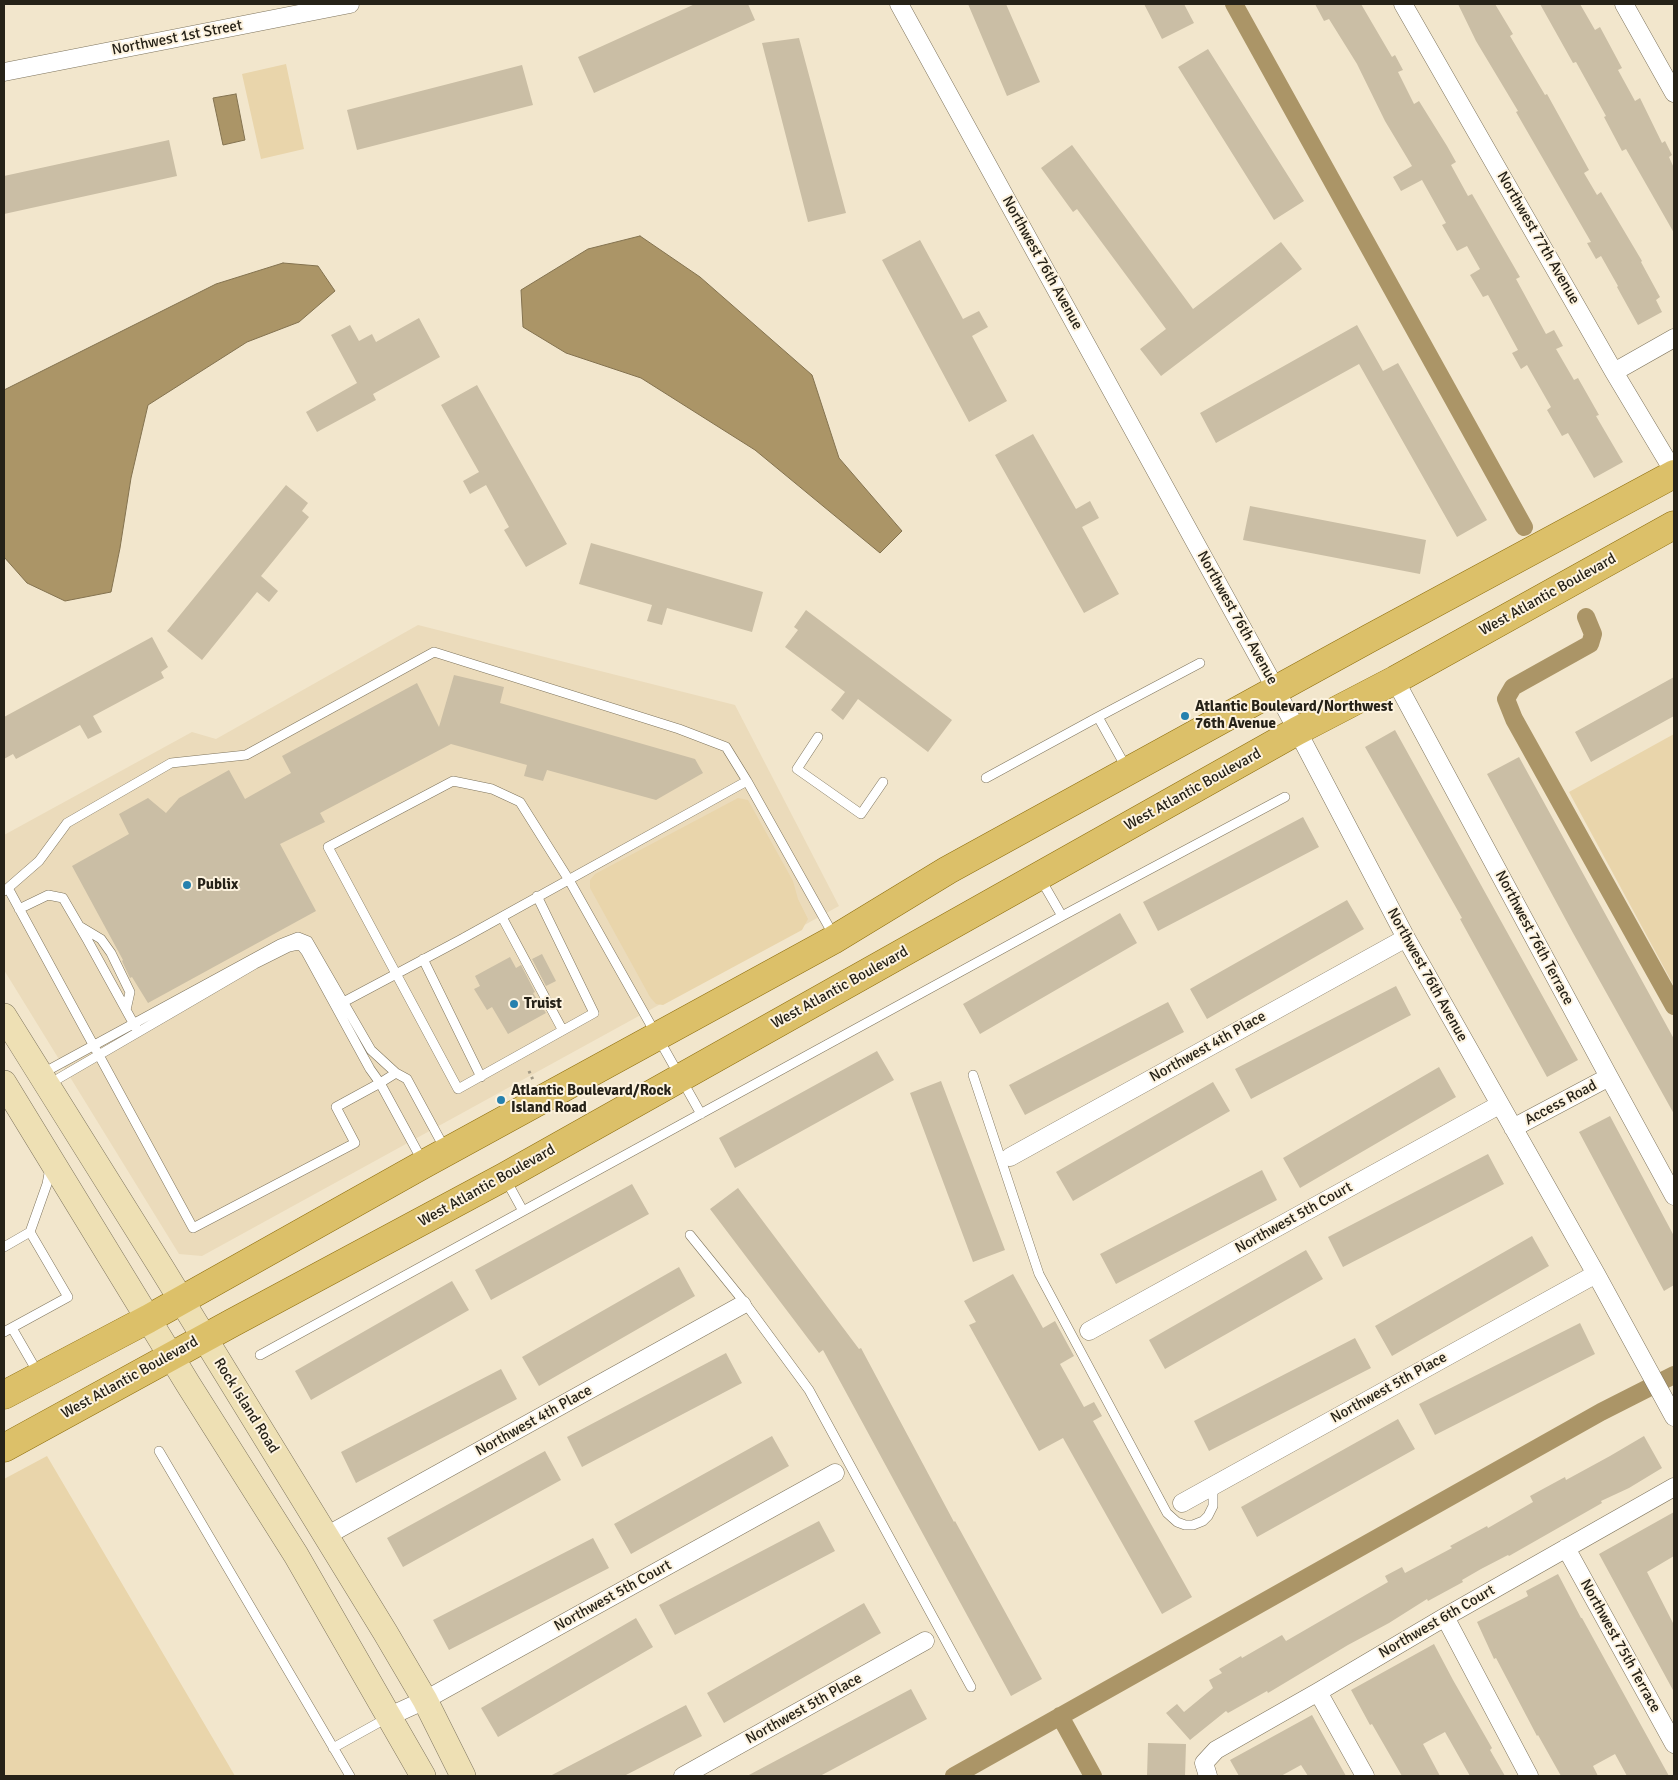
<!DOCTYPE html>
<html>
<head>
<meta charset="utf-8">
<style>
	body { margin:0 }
	#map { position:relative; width:1678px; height:1780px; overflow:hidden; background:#f2e6cc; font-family:Signika,sans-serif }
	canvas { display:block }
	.frame { position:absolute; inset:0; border:5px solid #262218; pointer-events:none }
</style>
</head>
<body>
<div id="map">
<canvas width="1678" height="1780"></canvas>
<div class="frame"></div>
</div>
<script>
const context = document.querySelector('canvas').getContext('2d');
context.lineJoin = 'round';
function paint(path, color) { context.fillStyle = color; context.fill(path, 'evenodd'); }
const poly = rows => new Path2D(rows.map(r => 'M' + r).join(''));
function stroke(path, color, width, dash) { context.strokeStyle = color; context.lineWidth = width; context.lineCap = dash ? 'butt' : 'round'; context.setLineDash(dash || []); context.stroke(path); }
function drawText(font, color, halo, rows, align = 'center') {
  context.font = font + ' Signika,sans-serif'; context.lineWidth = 4; context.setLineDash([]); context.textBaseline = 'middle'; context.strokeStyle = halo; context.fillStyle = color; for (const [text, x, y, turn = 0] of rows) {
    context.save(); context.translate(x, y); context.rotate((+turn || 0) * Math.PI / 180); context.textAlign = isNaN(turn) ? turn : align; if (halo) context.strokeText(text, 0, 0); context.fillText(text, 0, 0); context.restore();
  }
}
paint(poly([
	[418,625,735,705,839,906,202,1256,179,1254,4,970,4,835,192,732,216,739]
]), '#ebdbbb');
paint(poly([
	[286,64,304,149,261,159,242,74],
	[1674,734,1674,986,1569,792],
	[738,798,748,800,793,881,798,899,808,919,802,930,663,1005,656,1004,650,997,590,888,590,880,595,874],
	[47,1456,235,1776,4,1776,4,1479]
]), '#e9d5ab');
const water = poly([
	[236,94,245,140,223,145,213,98,236,94],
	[640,236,700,277,812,375,839,458,902,531,880,553,755,450,641,378,566,353,523,327,521,290,588,249,640,236],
	[283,263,318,266,335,291,299,322,247,342,148,405,131,478,120,548,111,592,65,601,27,583,4,557,4,390,216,284,283,263]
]);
paint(water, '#ab9567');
stroke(water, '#83724f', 1);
stroke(poly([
	[1234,4,1524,527],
	[1586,617,1593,634,1590,644,1513,687,1506,699,1514,719,1674,1006],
	[1060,1716,1093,1776],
	[954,1776,1601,1412,1674,1375]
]), '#ab9567', 18);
paint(poly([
	[695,4,748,4,755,20,594,93,578,57],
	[968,4,1006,4,1040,82,1007,96],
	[1144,4,1184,4,1194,23,1162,39],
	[1315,4,1361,4,1392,57,1395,55,1403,70,1398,72,1414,104,1419,101,1447,146,1456,162,1451,165,1468,196,1472,194,1520,277,1516,279,1546,334,1554,330,1563,346,1556,349,1574,380,1578,378,1599,415,1596,416,1623,462,1594,478,1568,433,1562,436,1547,410,1551,407,1527,365,1521,369,1512,353,1518,350,1488,295,1483,297,1470,275,1480,269,1467,246,1457,251,1442,225,1446,223,1422,180,1401,191,1393,177,1412,166,1385,121,1357,64,1329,19,1324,21],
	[1458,4,1495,4,1513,34,1510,36,1545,95,1547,94,1589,170,1584,173,1597,195,1601,192,1642,261,1641,262,1660,297,1656,300,1662,312,1638,325,1617,287,1618,286,1601,256,1596,259,1587,243,1591,242,1516,112,1518,111,1476,41],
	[1540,4,1580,4,1595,30,1600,27,1622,68,1618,70,1635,101,1640,98,1662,143,1665,141,1672,155,1669,157,1674,168,1674,233,1626,149,1622,151,1604,117,1606,116,1576,62,1573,63],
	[799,38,846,213,808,222,762,43],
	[1208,49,1304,201,1274,220,1178,67],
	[522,65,533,105,357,150,347,110],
	[169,140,177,176,4,214,4,176],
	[1072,145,1193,309,1281,242,1302,269,1161,376,1140,349,1166,329,1077,209,1073,212,1041,168],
	[920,240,963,319,979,311,988,327,972,336,1007,401,969,422,882,260],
	[419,318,440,357,373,394,376,400,317,432,306,412,357,383,331,335,350,325,359,341,372,334,376,342],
	[1357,325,1383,371,1398,363,1487,520,1457,537,1359,364,1216,443,1200,413],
	[477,385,567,544,526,567,504,530,509,527,486,485,470,494,463,481,479,472,441,405],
	[1033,434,1076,509,1090,501,1099,518,1082,527,1119,594,1084,613,995,455],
	[286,485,308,503,302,511,309,517,261,576,278,591,269,602,257,592,202,660,167,631],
	[1250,506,1426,540,1420,574,1243,540],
	[591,543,763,592,752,632,667,608,662,625,647,621,652,605,579,584],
	[806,610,952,720,928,752,858,699,843,720,831,710,845,692,785,647,798,630,794,627],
	[152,637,168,667,161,672,164,678,93,716,102,732,88,739,80,725,16,759,13,754,4,759,4,717],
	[454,675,504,687,500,703,695,759,703,773,656,800,547,770,543,781,524,776,527,765,451,744,320,813,325,822,280,844,316,911,148,1003,132,977,130,978,122,961,123,960,72,866,129,834,119,814,148,798,166,813,179,798,229,770,245,799,291,773,282,756,417,683,439,727],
	[1674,677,1674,716,1591,762,1575,732],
	[1395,730,1578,1060,1547,1077,1460,919,1462,918,1365,747],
	[1519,757,1674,1039,1674,1114,1573,933,1487,774],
	[1303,817,1319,847,1158,931,1143,902],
	[1347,900,1364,929,1207,1019,1190,989],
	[1120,913,1137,943,980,1034,963,1004],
	[542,954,556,981,546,986,532,959],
	[510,957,516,968,521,965,535,992,533,993,546,1013,508,1034,492,1007,487,1010,474,989,480,986,475,976],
	[1396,986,1411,1015,1251,1099,1235,1069],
	[1168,1002,1184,1032,1025,1115,1009,1085],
	[877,1051,894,1080,735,1168,719,1138],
	[1439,1067,1456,1097,1300,1188,1283,1158],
	[941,1081,1005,1250,973,1262,910,1093],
	[1213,1082,1230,1111,1073,1201,1056,1172],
	[1610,1116,1674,1236,1674,1285,1664,1291,1579,1132],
	[1488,1154,1504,1184,1343,1267,1328,1237],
	[1262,1170,1277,1200,1116,1284,1100,1254],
	[632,1184,649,1214,491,1300,475,1270],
	[738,1188,859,1349,861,1348,954,1522,955,1521,1042,1679,1011,1696,823,1350,819,1353,710,1209],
	[1532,1236,1549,1266,1392,1356,1375,1326],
	[1306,1250,1323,1279,1165,1369,1149,1340],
	[679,1267,695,1296,539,1386,522,1357],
	[1013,1274,1043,1328,1055,1321,1074,1356,1060,1364,1084,1407,1094,1402,1102,1416,1093,1421,1192,1597,1162,1614,1063,1438,1039,1451,969,1325,976,1322,964,1301],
	[452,1281,469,1310,311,1400,295,1371],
	[1580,1323,1595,1354,1435,1435,1419,1404],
	[1355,1338,1371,1368,1209,1451,1194,1421],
	[726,1353,742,1383,582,1467,567,1437],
	[501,1369,517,1399,356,1483,341,1452],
	[1398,1419,1415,1449,1257,1537,1241,1507],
	[772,1436,789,1466,631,1554,614,1524],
	[1644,1436,1662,1468,1629,1488,1601,1501,1602,1503,1509,1556,1508,1555,1481,1569,1462,1580,1463,1582,1428,1601,1427,1599,1389,1623,1348,1645,1268,1693,1267,1691,1228,1713,1226,1711,1190,1740,1166,1713,1177,1704,1184,1712,1213,1688,1209,1680,1222,1673,1219,1669,1241,1656,1242,1658,1282,1635,1286,1641,1388,1582,1385,1576,1402,1567,1405,1573,1452,1548,1450,1546,1487,1526,1488,1528,1533,1502,1530,1496,1565,1477,1566,1480,1610,1456],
	[545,1451,561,1480,403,1567,387,1538],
	[1674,1512,1674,1556,1647,1572,1674,1625,1674,1692,1599,1554],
	[819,1521,835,1551,675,1635,659,1605],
	[593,1538,609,1568,449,1650,433,1620],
	[1558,1574,1581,1618,1582,1618,1669,1776,1627,1776,1615,1754,1593,1766,1598,1776,1561,1776,1538,1735,1537,1736,1496,1658,1494,1659,1477,1622,1528,1596,1526,1591],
	[864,1603,881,1633,724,1723,707,1693],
	[636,1618,653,1647,498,1737,481,1708],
	[1434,1644,1453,1680,1492,1748,1490,1750,1505,1776,1470,1776,1445,1732,1423,1744,1440,1776,1402,1776,1372,1724,1370,1725,1351,1690],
	[911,1689,927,1719,820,1776,747,1776],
	[686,1705,702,1736,624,1776,550,1776],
	[1312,1715,1346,1776,1308,1776,1301,1765,1281,1776,1239,1776,1230,1760],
	[1148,1743,1186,1744,1185,1776,1147,1776]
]), '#cabea5');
const lane = poly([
	[818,737,797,769,861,814,883,782],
	[1127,769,1098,717,1200,663],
	[986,778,1098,717],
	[1040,878,1062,916],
	[8,888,39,861,67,823,171,763,246,755,434,652,679,729,726,747,747,781,834,936],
	[4,891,8,888,95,1048,193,1228,355,1143,336,1107,380,1083,370,1069,306,952,302,947,298,945,289,947,255,964,178,1009,49,1084],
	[537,896,594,1013,458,1089,328,847,453,781,492,789,520,802,569,880,701,1114],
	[19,909,48,895,63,898,88,941,136,1028],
	[502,917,562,1029],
	[81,927,101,939,111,953,130,992,126,1010],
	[423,959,481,1077],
	[336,1006,460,940,747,781],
	[43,1073,280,944,298,937,308,941,371,1050,396,1073],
	[973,1075,1039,1274,1167,1513,1177,1522,1185,1525,1193,1525,1203,1521,1208,1516,1213,1506,1213,1486],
	[423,1162,380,1083,396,1073,407,1079,445,1149],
	[506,1180,523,1211],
	[30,1232,47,1184,50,1168],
	[690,1235,745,1303,809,1390,971,1687],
	[4,1247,30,1232,68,1297,4,1332],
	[12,1328,38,1373],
	[260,1355,1062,916,1285,797],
	[159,1451,350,1776],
	[333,1748,387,1718]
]);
const street = poly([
	[899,4,1267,673,1406,938,1596,1274,1674,1417],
	[1403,4,1614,372,1674,472],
	[1624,4,1674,93],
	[4,72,350,4],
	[1614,372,1674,338],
	[1395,680,1609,1077,1674,1196],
	[1513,1128,1609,1077],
	[1010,1157,1406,938],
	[1089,1331,1499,1105],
	[1182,1503,1596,1274],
	[326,1536,742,1305],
	[1566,1548,1674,1744],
	[1445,1617,1529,1776],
	[1318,1692,1365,1776],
	[390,1716,425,1700,835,1473],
	[683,1776,925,1641],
	[1208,1776,1204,1763,1216,1750,1318,1692,1445,1617,1674,1487]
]);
const secondary = poly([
	[4,1016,161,1267,385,1632,425,1700,463,1776],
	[4,1083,188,1384,296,1555,423,1776]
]);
const primary = poly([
	[4,1395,148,1319,424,1164,833,940,948,870,1370,638,1674,474],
	[4,1448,232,1323,504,1177,1297,731,1395,680,1674,525]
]);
stroke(lane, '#7e745d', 10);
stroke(street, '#7e745d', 19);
stroke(secondary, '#7e745d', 26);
stroke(primary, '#8d6d0c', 29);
stroke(poly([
	[529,1071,533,1080]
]), '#a29985', 3, [2.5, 4]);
stroke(lane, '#fff', 9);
stroke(street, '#fff', 18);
stroke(secondary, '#eee0b4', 25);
stroke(primary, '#dcc069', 28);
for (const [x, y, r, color] of [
	[1185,716,5,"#2681ae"],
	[187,885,5,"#2681ae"],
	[514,1004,5,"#2681ae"],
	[501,1100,5,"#2681ae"]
]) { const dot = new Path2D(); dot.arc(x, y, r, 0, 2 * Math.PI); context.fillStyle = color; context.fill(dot); stroke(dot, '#fdf3df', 2); }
drawText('15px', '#262218', '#fdf3df', [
	["Northwest 1st Street",177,38,-11],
	["Northwest 77th Avenue",1538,238,60],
	["Northwest 76th Avenue",1042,263,61],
	["West Atlantic Boulevard",1548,595,-29],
	["Northwest 76th Avenue",1237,618,61],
	["West Atlantic Boulevard",1193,790,-29],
	["Northwest 76th Terrace",1534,938,62],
	["Northwest 76th Avenue",1427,975,61],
	["West Atlantic Boulevard",840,988,-29],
	["Northwest 4th Place",1208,1047,-29],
	["Access Road",1561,1103,-28],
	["West Atlantic Boulevard",487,1186,-29],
	["Northwest 5th Court",1294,1218,-29],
	["West Atlantic Boulevard",130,1378,-29],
	["Northwest 5th Place",1389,1388,-29],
	["Rock Island Road",246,1406,58],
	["Northwest 4th Place",534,1421,-29],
	["Northwest 5th Court",613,1596,-29],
	["Northwest 6th Court",1437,1622,-30],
	["Northwest 75th Terrace",1620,1646,61],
	["Northwest 5th Place",804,1709,-29]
]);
drawText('bold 15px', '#262218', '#fdf3df', [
	["Atlantic Boulevard/Northwest",1195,707],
	["76th Avenue",1195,724],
	["Publix",197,885],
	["Truist",524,1004],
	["Atlantic Boulevard/Rock",511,1091],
	["Island Road",511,1108]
], 'left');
</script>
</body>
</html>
